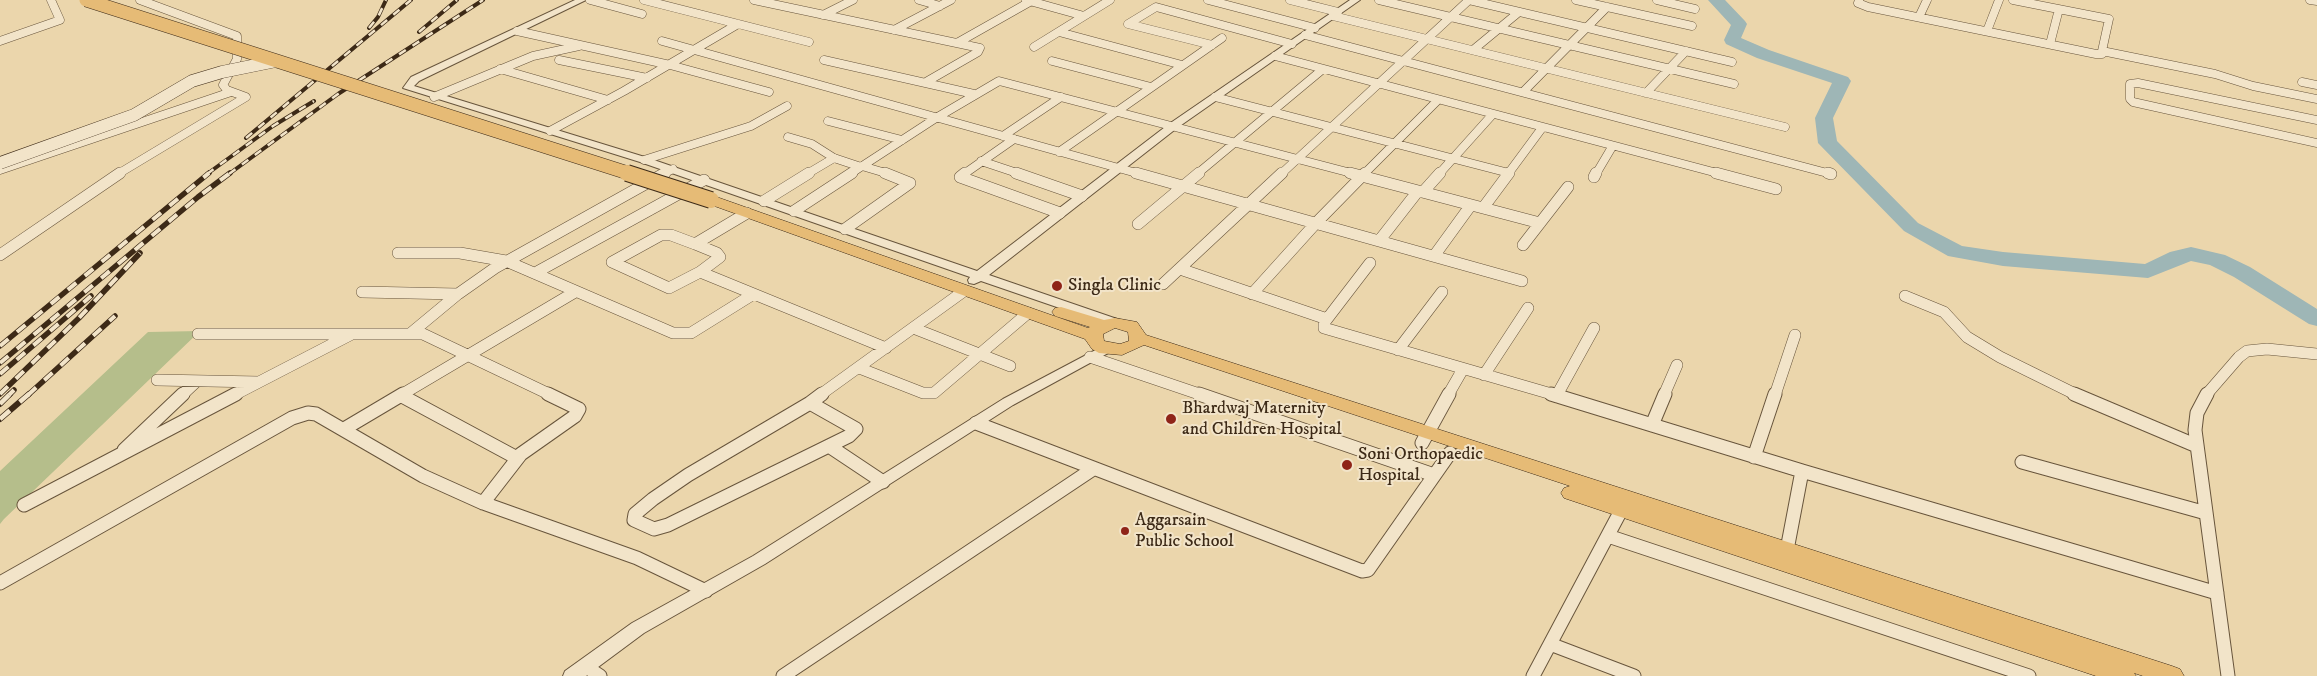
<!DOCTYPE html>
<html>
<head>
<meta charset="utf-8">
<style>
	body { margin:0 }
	canvas { display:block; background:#ebd6ac }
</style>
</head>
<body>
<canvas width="2317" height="676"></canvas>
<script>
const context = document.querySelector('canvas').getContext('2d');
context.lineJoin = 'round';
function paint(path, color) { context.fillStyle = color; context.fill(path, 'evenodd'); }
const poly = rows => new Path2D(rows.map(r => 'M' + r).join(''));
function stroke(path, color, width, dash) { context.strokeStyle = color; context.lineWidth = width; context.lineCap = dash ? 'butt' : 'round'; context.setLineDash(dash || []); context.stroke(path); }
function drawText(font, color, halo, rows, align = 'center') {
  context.font = font + ' "IM FELL DW Pica",serif'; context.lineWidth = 4; context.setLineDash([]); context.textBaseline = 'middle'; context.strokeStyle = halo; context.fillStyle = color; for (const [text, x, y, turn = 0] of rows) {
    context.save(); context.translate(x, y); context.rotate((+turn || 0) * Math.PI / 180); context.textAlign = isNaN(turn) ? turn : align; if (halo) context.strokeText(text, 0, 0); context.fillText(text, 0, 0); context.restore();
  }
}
paint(poly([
	[200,331,4,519,0,524,0,471,148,332]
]), '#b5be8b');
paint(poly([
	[1708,0,1725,0,1745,21,1747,24,1741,38,1769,50,1848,77,1851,81,1833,118,1837,141,1918,223,1962,246,2003,252,2145,264,2170,252,2191,247,2225,255,2250,267,2317,309,2317,326,2309,324,2234,277,2210,265,2191,261,2148,278,2003,266,1948,256,1904,231,1818,143,1815,118,1832,83,1757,58,1726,44,1724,40,1731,25,1708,0]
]), '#9eb6b6');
const minorFar2 = poly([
	[590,0,642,14],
	[644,0,809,42],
	[754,0,980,48,978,52,926,82],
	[919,0,940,6],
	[1026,0,1084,16],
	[1208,0,1315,28],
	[1290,0,1338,12],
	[1379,0,1734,84],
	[1469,0,1732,62],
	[1576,0,1692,26],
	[1657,0,1695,9],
	[1859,0,1858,3,1868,7,2096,54,2102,54,2102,51,2215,74,2253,86,2317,99],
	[2013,0,2109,19,2102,51],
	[2310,0,2317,1],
	[823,15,853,0],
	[1333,16,1785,127],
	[1919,17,1927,0],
	[1128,24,1156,7,1292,44],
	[1128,24,1212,45],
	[894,30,951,0],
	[517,31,670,65,769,92],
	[1987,31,1999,0],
	[1059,32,1182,65],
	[1305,35,1831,174],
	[0,41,60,20,51,0],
	[662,41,1140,174],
	[957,43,1033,0],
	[2050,44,2059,9],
	[1034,47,1110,0],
	[1473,50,1519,12],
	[1275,56,1721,174],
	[559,60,647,78],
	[824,60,974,94],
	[1052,61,1151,87],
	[500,69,608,100],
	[2302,82,2317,85],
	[1523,92,1607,7],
	[1646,93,1686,51],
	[434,97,533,56,579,46],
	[1215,97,1509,173],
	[2317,120,2138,83,2130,84,2130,99,2133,102,2317,143],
	[828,121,902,140],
	[550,131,624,91,738,24],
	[1003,136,1061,97],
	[788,137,812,144,834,158,861,167],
	[1059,152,1222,38],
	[644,160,751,126,787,106],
	[981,161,1020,174],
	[862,166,889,174],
	[0,170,231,92],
	[118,174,246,97,227,90,223,85,237,59,237,36,140,0],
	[663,174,673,169],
	[807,174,834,158],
	[850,174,936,118,999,81,1355,174],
	[964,174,1014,139],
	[1197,174,1323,69],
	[1281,174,1469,0],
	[1364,174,1438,100],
	[1439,174,1492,115],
	[1508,174,1542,128],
	[1596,174,1612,147]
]);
const minorFar1 = poly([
	[965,173,960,177,1060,213],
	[1016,173,1082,196],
	[1136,173,1522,281],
	[1350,173,1540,223],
	[1716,173,1776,189],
	[1828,173,1831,174],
	[1594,177,1596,173],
	[1423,192,1440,173],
	[764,201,809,173],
	[1483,208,1509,173],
	[794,211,852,173],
	[747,213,695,244,671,235,661,235,612,262,669,288,700,272,886,348],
	[1138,224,1199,173],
	[845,229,910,183,885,173],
	[1379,241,1418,191],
	[695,244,717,253,720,257,700,272],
	[1523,245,1568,187],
	[398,253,460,253,506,261,673,333,691,333,752,295],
	[0,255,120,173],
	[1434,256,1471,205],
	[1370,263,1324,323,1324,328,1555,395],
	[1180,269,1327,319],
	[535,273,704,180],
	[1163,284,1282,173],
	[362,292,458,294],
	[1252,294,1316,223,1365,173],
	[1905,296,1944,312,1967,337,2000,357,2077,395],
	[913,328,1010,366],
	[411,333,458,294,495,268,665,173],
	[198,334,423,334,551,395],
	[1398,350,1442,292],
	[1090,357,1202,395],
	[859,368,923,393,934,393,1028,313],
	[1484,375,1528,308],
	[157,380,259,382],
	[182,395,197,381],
	[234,395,350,335],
	[401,395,575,292],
	[820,395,964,291],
	[1448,395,1463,369],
	[1557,395,1594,328],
	[1664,395,1677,365],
	[1775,395,1795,335],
	[2206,395,2239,357,2247,351,2267,349,2317,354]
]);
const minor = poly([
	[1199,394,1434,475],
	[1551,394,1802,471,1786,555],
	[2074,394,2197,446],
	[2207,394,2197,413,2195,430,2228,676],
	[402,396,517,458],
	[1557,396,1558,394],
	[810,403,856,429,849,436,668,525,654,529,634,520,635,514,653,499,688,475,810,403],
	[810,403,822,394],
	[976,423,1362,571,1368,570,1450,453],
	[1652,425,1665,394],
	[344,429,403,394],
	[1422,443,1449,394],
	[829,446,883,482],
	[124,450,183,394],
	[1754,457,1775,394],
	[2022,462,2206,513],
	[1802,471,2217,593],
	[483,503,521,454,575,416,579,409,548,394],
	[24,505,236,394],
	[1608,536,2029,676],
	[0,583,292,418,308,413,316,414,423,476,483,503,637,558,706,591],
	[1550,644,1634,676],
	[585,666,600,676],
	[783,676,1093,469],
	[1533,676,1625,503]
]);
const tertiary = poly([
	[575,0,586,0,419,81,414,86,648,158,977,271,1169,124,1350,0,1360,0,1177,128,989,275,1120,320,1122,323,1120,326,1115,327,981,281,974,284,969,283,968,280,970,277,640,162,403,88,411,77,575,0],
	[1105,345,1110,346,1112,349,1110,352,1013,405,765,564,644,633,586,676,563,676,565,671,632,623,753,556,1003,399,1105,345]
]);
const primary = poly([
	[711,195,1088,328,1090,327,1055,316,1052,312,1055,308,1061,307,1104,320,1115,318,1137,322,1146,335,2172,666,2180,669,2184,676,2143,676,2134,673,2136,676,2096,676,1564,498,1561,493,1564,488,1570,486,1144,345,1122,355,1099,353,1092,349,1085,339,706,203,703,200,711,195],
	[1115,328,1128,332,1129,341,1120,344,1104,341,1103,334,1115,328]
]);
stroke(minorFar2, '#68553c', 9);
stroke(minorFar1, '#68553c', 12);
stroke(minor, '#68553c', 15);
stroke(tertiary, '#68553c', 2);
stroke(primary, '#3d2a17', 1);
stroke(minorFar2, '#f2e4c9', 8);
stroke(minorFar1, '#f2e4c9', 11);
stroke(minor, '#f2e4c9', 13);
paint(tertiary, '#f2e4c9');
paint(primary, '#e6bb76');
const railFar2 = poly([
	[369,28,378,17,386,0],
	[419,32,457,0],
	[246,138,411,0],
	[207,174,273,126,314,101],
	[229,174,338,94,483,0]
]);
const railFar1 = poly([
	[0,346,209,173],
	[0,363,198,197,230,173],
	[0,374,91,296],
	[0,394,79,318,140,253],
	[9,395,14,390],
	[28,395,115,316]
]);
const rail = poly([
	[0,404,10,394],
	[0,419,29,394]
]);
stroke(railFar2, '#3d2a17', 4);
stroke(railFar1, '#3d2a17', 5.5);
stroke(rail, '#3d2a17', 6);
stroke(railFar2, '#f2e4c9', 2.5, [8]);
stroke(railFar1, '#f2e4c9', 4, [11]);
stroke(rail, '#f2e4c9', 4.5, [13]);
const secondaryBridge = poly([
	[0,163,134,115,192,81,222,72,276,61]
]);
const primaryBridgeFar1 = poly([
	[86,0,631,174]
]);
const primaryBridge = poly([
	[627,173,711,200]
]);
stroke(secondaryBridge, '#3d2a17', 13, []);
stroke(primaryBridgeFar1, '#3d2a17', 14, []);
stroke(primaryBridge, '#3d2a17', 18, []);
stroke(secondaryBridge, '#f2e4c9', 12);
stroke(primaryBridgeFar1, '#e6bb76', 13);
stroke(primaryBridge, '#e6bb76', 16);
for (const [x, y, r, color] of [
	[1057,286,6,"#8f2418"],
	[1171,419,6,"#8f2418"],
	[1347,465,6,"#8f2418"],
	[1125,531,5,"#8f2418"]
]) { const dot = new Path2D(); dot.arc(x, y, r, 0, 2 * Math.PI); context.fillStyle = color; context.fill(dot); stroke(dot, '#f2e4c9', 2); }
drawText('18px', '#3d2a17', '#f2e4c9', [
	["Singla Clinic",1068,286],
	["Bhardwaj Maternity",1182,409],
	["and Children Hospital",1182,430],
	["Soni Orthopaedic",1358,455],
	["Hospital",1358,476],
	["Aggarsain",1135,521],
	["Public School",1135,542]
], 'left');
</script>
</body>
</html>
